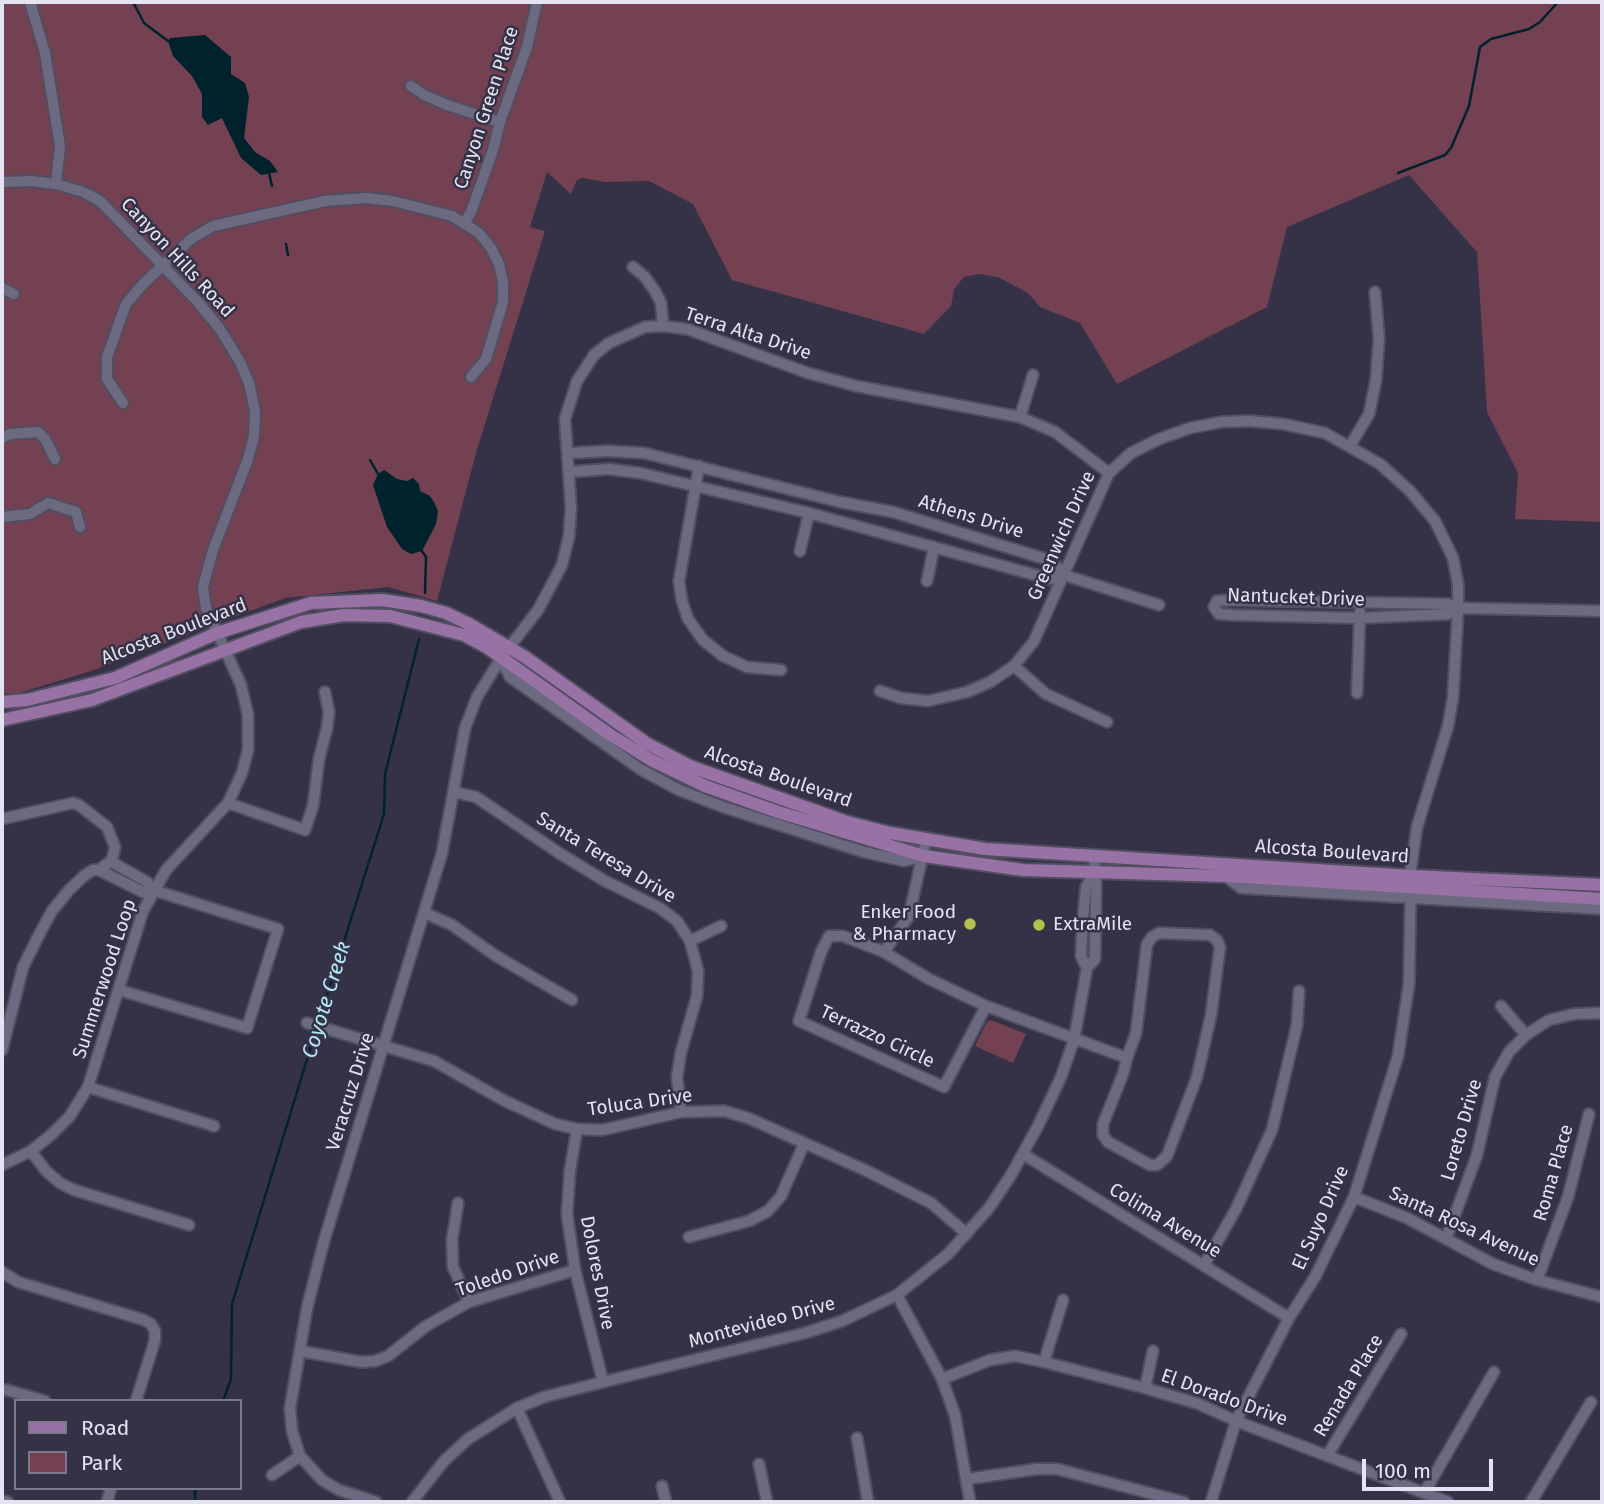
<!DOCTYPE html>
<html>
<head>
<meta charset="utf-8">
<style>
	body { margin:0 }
	#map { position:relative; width:1604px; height:1504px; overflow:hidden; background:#353247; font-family:"Fira Sans",sans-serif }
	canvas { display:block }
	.frame { position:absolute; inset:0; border:4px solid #e4e3f1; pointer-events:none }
	.legend { position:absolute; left:14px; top:1399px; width:228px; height:91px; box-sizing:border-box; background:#353247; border:2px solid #7b798b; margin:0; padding:9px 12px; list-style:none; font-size:21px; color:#e4e3f1 }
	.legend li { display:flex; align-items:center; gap:14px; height:35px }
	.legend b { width:35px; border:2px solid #7b798b }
	.scale { position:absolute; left:1362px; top:1459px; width:131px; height:32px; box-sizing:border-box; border:4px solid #e4e3f1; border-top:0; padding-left:9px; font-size:21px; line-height:24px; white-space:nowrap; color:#e4e3f1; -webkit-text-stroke:5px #353247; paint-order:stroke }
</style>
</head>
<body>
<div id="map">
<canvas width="1604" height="1504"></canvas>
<div class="frame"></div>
<ul class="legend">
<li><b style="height:9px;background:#9872a4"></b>Road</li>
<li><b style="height:19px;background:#734152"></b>Park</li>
</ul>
<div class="scale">100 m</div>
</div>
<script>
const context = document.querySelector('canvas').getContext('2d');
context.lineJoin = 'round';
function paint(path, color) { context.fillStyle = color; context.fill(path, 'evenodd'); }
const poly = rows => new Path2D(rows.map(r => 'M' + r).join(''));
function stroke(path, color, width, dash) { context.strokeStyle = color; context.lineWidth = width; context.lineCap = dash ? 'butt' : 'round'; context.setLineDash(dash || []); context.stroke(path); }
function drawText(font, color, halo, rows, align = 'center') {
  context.font = font + ' "Fira Sans",sans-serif'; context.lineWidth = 5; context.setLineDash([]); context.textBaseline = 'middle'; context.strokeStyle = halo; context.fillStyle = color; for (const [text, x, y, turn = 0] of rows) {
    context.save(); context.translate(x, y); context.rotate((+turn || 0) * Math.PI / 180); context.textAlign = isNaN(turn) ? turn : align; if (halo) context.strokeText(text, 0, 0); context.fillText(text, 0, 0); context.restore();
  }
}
paint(poly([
	[2,2,1602,2,1602,522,1515,519,1518,473,1487,412,1477,252,1409,175,1287,227,1267,307,1117,384,1080,323,1040,307,1028,293,998,277,979,274,964,277,954,289,951,306,924,334,732,280,693,204,649,181,605,182,583,178,577,180,571,194,547,172,530,227,545,231,476,453,437,601,388,587,285,598,91,671,19,693,2,693],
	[991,1020,1026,1034,1013,1063,975,1046,987,1022]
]), '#734152');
paint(poly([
	[205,35,231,57,231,74,245,83,249,97,244,138,255,152,270,161,278,172,261,175,241,158,222,118,208,125,202,117,202,94,192,76,173,56,168,41,170,38],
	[384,470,397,479,407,481,413,478,419,484,420,491,430,496,434,502,438,511,436,524,422,551,411,554,402,549,387,527,373,485,378,474]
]), '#00222c');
stroke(poly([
	[133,2,144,23,168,41],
	[269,173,272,186],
	[1398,173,1445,155,1451,148,1469,106,1480,47,1491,39,1529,29,1540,22,1558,2],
	[286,244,288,255],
	[370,460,378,474],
	[422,551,426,557,425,593],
	[318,1024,384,814,385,774,419,639],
	[223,1401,231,1379,232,1304,316,1030],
	[195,1488,195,1502]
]), '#00222c', 2.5);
const minor = poly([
	[30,2,45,53,60,146,56,184],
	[411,86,424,95,447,105,500,122],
	[2,182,31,181,56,184,83,192,100,201,198,302,220,329,240,362,249,383,255,411,254,436,248,459,213,550,203,587,206,608,241,685,248,715,248,750,242,773,228,803,166,870,143,911,88,1087,70,1116,51,1135,31,1151,2,1165],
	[464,223,471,212,493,150,500,122,527,47,537,2],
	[633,267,644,276,655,291,661,303,663,326],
	[2,288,14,294],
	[123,403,107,379,107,357,126,304,143,284,191,239,213,226,325,201,366,198,393,201,452,216,479,233,491,248,499,264,503,282,503,302,486,359,471,377],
	[1020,417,1033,375],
	[2,438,10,434,38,432,45,439,55,459],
	[1350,446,1369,414,1376,380,1379,338,1375,292],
	[569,453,608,451,644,453,840,502,893,512,1052,561,1064,575],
	[699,466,679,581,682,601,688,619,703,640,723,656,747,667,781,670],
	[569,472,609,469,640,473,809,513,1050,579,1064,575],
	[2,517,30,514,48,503,76,512,80,527],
	[800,551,809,513],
	[1064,575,1159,605],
	[927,581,934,547],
	[1458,608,1448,614,1360,618,1232,615,1219,614,1214,607,1217,601,1230,600,1449,604,1458,608,1602,611],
	[501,658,510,677,640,769,679,790,723,807,864,852,904,861,924,856],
	[1014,666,1046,694,1107,722],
	[880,691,901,698,928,701,967,692,990,682,1014,666,1034,641,1109,473,1131,453,1159,439,1190,428,1221,422,1249,421,1283,424,1325,433,1380,464,1410,491,1435,521,1453,558,1458,584,1458,608,1453,697,1448,726,1417,827,1411,868,1409,984,1398,1056,1354,1197,1315,1277,1289,1318,1236,1421,1211,1502],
	[1357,693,1360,612],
	[454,792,476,797,559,853,605,881,660,908,677,921,690,941,698,971,697,996,681,1052,677,1077,681,1112],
	[228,803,305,830,313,806,319,759,327,728,329,712,325,692],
	[2,819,73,803,79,805,107,827,115,847,112,860,99,870,93,870,85,875,69,890,52,911,41,931,23,967,2,1050],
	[110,861,147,882,153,890],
	[99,870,143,892,153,890,278,929,247,1028,119,990],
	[1225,876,1241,888,1602,909],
	[425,913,452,925,496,956,572,1000],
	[690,941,721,926],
	[884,952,909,916,926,840],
	[1087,968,1081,956,1083,918,1086,887,1094,873],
	[986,1006,944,1087,799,1021,821,952,829,936,843,936,884,952,929,979,986,1006,1127,1058,1136,1033,1147,944,1152,937,1159,933,1210,935,1217,940,1220,947,1211,1015,1197,1077,1167,1156,1157,1165,1150,1165,1108,1142,1103,1135,1103,1124,1123,1074,1127,1058],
	[1501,1006,1526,1035],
	[307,1023,434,1061,503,1100,555,1124,577,1129,602,1130,681,1112,724,1111,748,1118,865,1170,931,1203,967,1234],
	[88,1087,214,1126],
	[577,1129,570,1170,567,1214,575,1270,603,1382],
	[31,1151,46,1171,60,1183,74,1190,189,1225],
	[1023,1154,1289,1318],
	[1354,1197,1407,1218,1493,1264,1537,1280,1602,1297],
	[458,1203,452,1240,453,1267,469,1302],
	[689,1237,749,1221,768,1211,781,1196,804,1144],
	[1446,1239,1477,1155,1495,1077,1509,1052,1526,1035,1549,1020,1574,1014,1602,1013],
	[1204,1265,1236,1209,1272,1130,1297,1025,1299,991],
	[2,1272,18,1282,144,1320,151,1324,155,1331,155,1340,136,1401],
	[1537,1280,1568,1197,1589,1114],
	[897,1295,942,1379,955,1415,970,1502],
	[300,1351,361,1362,375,1361,388,1356,426,1326,469,1302,575,1270],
	[1044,1362,1063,1300],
	[942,1379,990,1360,1015,1356,1044,1362,1145,1388,1199,1404,1236,1421,1448,1502],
	[1145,1388,1153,1351],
	[7,1390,45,1401],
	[517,1408,560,1502],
	[857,1438,868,1502],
	[1327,1456,1401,1334],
	[759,1464,767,1502],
	[272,1475,300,1456],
	[967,1479,1037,1469,1057,1469,1184,1502],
	[662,1486,666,1502],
	[1424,1493,1494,1372],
	[2,1501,8,1502],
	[107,1502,111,1488],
	[376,1502,339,1490,322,1480,300,1456,292,1431,290,1408,307,1308,324,1241,442,853,465,728,477,697,501,658,538,610,562,565,569,536,571,508,565,419,577,381,594,355,609,343,645,327,663,326,687,329,808,373,856,386,1020,417,1055,432,1109,473],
	[412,1502,444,1461,468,1439,517,1408,544,1397,603,1382,805,1333,842,1321,897,1295,948,1254,989,1208,1011,1175,1039,1124,1061,1077,1074,1040,1087,968,1095,959,1096,887,1094,857],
	[1531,1502,1591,1402]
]);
const major = poly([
	[2,702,27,700,115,678,217,633,311,603,382,600,421,606,446,613,469,624,525,657,646,743,692,767,847,822,890,833,985,849,1411,876,1602,885],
	[2,720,92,700,301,622,344,615,390,616,464,635,488,648,609,734,651,760,705,786,778,812,924,856,1023,870,1225,876,1602,899]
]);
stroke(minor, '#504e60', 14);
stroke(major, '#504e60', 16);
stroke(minor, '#6c6a81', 10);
stroke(major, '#9872a4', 12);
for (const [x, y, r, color] of [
	[970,924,7,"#b3c24b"],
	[1039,925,7,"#b3c24b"]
]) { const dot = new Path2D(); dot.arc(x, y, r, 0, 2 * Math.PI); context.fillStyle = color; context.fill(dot); stroke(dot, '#353247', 2.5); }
drawText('19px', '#e4e3f1', '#353247', [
	["Canyon Green Place",487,108,-72],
	["Canyon Hills Road",177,258,47],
	["Terra Alta Drive",748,334,18],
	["Athens Drive",971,517,17],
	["Greenwich Drive",1062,536,-66],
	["Nantucket Drive",1296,598,2],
	["Alcosta Boulevard",174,632,-21],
	["Alcosta Boulevard",778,777,19],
	["Alcosta Boulevard",1332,852,4],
	["Santa Teresa Drive",606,858,31],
	["Summerwood Loop",105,979,-72],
	["Terrazzo Circle",877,1037,25],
	["Veracruz Drive",351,1092,-73],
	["Toluca Drive",640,1103,-8],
	["Loreto Drive",1462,1130,-74],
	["Roma Place",1554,1173,-74],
	["El Suyo Drive",1321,1218,-66],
	["Colima Avenue",1165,1221,31],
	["Santa Rosa Avenue",1464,1227,25],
	["Dolores Drive",597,1273,79],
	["Toledo Drive",508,1274,-19],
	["Montevideo Drive",762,1323,-15],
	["Renada Place",1349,1386,-59],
	["El Dorado Drive",1224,1398,20]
]);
drawText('19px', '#e4e3f1', '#353247', [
	["Enker Food",956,913],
	["& Pharmacy",956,935],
	["ExtraMile",1053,925,"left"]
], 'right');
drawText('italic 21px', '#b4e7f8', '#353247', [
	["Coyote Creek",327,1000,-73]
]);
</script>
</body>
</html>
